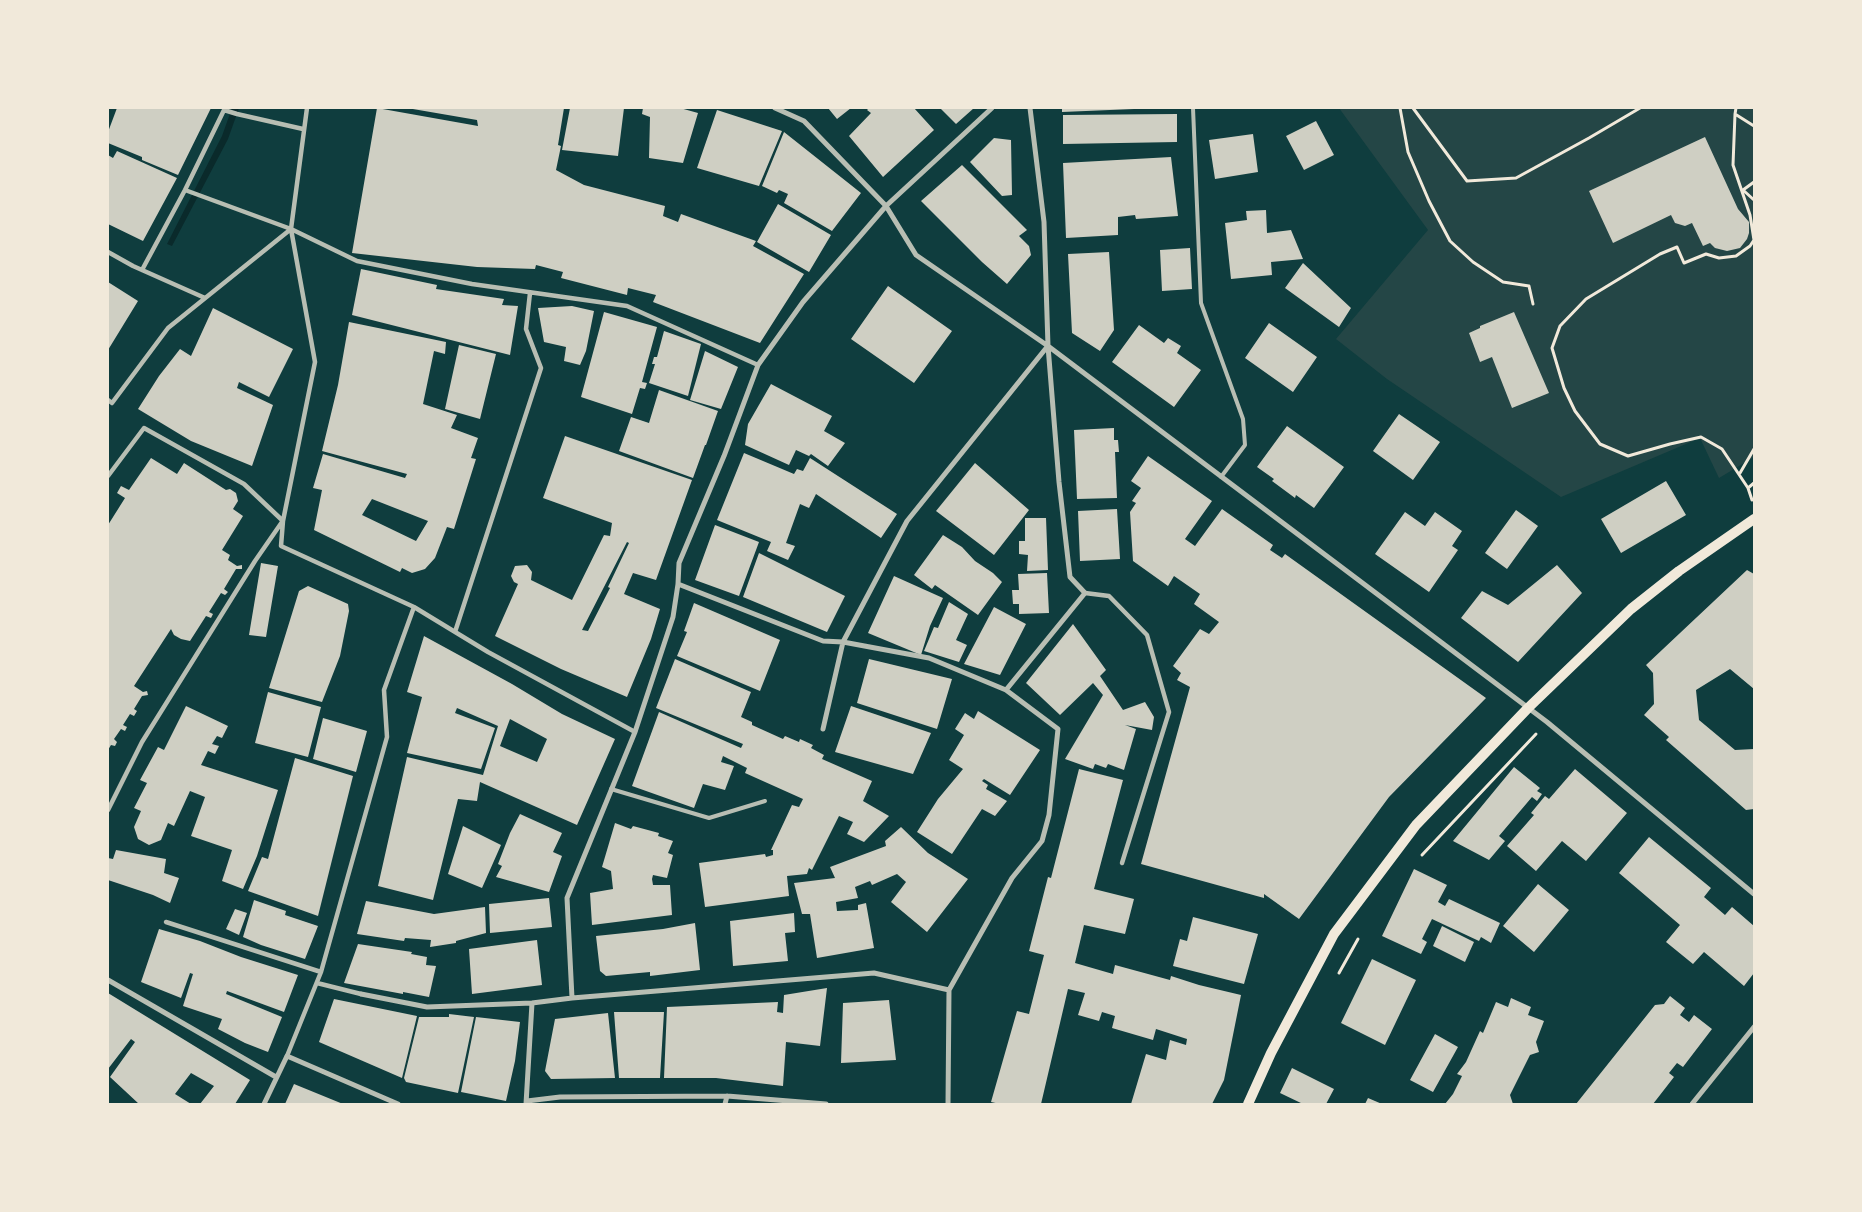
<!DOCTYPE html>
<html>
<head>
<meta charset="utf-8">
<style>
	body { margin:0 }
	#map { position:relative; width:1862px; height:1212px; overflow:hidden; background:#0f3d3e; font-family:"DM Sans",sans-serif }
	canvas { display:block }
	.frame { position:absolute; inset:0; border:109px solid #f1e9da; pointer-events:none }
</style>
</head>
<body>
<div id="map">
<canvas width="1862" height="1212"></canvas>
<div class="frame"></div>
</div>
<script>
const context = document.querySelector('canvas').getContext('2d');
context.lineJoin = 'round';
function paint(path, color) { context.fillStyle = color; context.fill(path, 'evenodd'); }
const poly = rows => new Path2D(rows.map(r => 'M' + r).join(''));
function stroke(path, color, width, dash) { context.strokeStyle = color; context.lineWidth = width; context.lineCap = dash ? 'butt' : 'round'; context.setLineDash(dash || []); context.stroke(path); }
paint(poly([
	[1339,108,1754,108,1754,457,1719,478,1700,438,1561,497,1387,379,1336,339,1428,230]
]), '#244646');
paint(poly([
	[232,108,239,108,228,139,172,246,167,244,222,136]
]), '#0a2a2b');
paint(poly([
	[117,108,211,108,178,175,142,160,142,157,108,143,108,132],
	[377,108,478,126,477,120,407,108,564,108,558,145,561,146,556,170,584,185,665,206,663,216,678,222,681,214,756,241,753,246,804,274,760,343,653,302,656,295,628,288,627,295,561,278,563,272,536,265,535,269,477,267,352,253],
	[570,108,624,108,618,156,562,150],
	[643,108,680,108,698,113,683,163,649,158,650,117,642,114],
	[828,108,851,108,837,119],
	[869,108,914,108,934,130,883,177,849,136,871,113,867,110],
	[940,108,974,108,956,124],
	[1062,108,1134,108,1134,109,1062,112],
	[717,110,782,131,759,186,697,168],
	[1177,114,1177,142,1063,144,1063,115],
	[1316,121,1334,155,1304,170,1286,136],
	[784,132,861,193,832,231,784,203,788,194,779,190,777,193,762,186],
	[1253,134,1258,172,1215,179,1209,140],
	[1705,137,1738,209,1749,222,1749,233,1747,239,1740,248,1727,251,1715,248,1710,243,1703,246,1692,223,1685,226,1675,223,1671,215,1613,243,1589,191],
	[994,138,1011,140,1012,195,1002,196,970,162],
	[117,151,177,178,143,241,108,224,108,155,113,158],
	[1171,157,1178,216,1136,219,1135,215,1118,217,1118,235,1066,238,1063,163],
	[962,165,1027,230,1019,236,1029,246,1031,255,1007,284,982,262,921,201],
	[778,204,831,235,809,272,757,242],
	[1266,210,1267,233,1291,230,1303,259,1271,262,1272,275,1231,279,1225,223,1247,220,1246,211],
	[1190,248,1192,289,1162,291,1160,250],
	[1109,252,1114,330,1100,351,1072,333,1068,254],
	[1303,263,1351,308,1339,327,1285,288],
	[361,269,437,285,436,289,504,299,502,305,518,306,510,355,352,315],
	[108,282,138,301,108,350],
	[888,286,952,331,914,383,851,339],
	[572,306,594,311,586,351,580,365,564,361,566,347,544,342,538,308],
	[213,308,293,349,269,397,239,382,237,388,273,405,252,466,191,441,138,409,159,376,180,349,191,356],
	[604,312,657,327,642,382,647,383,645,389,640,388,632,414,581,397],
	[1514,312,1549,393,1512,408,1492,357,1480,362,1469,333,1480,328,1480,326],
	[349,322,446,342,445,354,434,351,423,404,457,415,451,428,478,438,471,458,476,459,454,529,447,527,435,558,425,569,412,573,402,568,400,572,314,530,322,490,313,488,323,454,405,478,407,474,322,451,338,385],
	[372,499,428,521,416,541,362,515],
	[1269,323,1317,357,1293,392,1245,358],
	[1139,325,1164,343,1168,338,1181,346,1177,353,1201,370,1174,407,1112,362],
	[664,331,701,344,688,396,649,383,655,364,652,364,654,357,657,357],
	[459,345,496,354,480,419,445,409],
	[705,351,738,367,721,409,690,400],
	[771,384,832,416,824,431,845,443,828,466,811,454,809,456,796,450,789,465,745,445,748,424],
	[659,390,718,411,706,445,705,445,693,478,619,451,631,417,649,423],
	[1399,414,1440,442,1413,480,1373,451],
	[1287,426,1344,467,1314,508,1296,495,1295,498,1272,481,1274,479,1257,467],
	[1114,428,1114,440,1118,440,1119,452,1115,452,1117,498,1077,499,1074,430],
	[565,436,692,480,656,580,633,573,624,594,660,609,651,639,627,697,561,669,495,636,518,584,514,582,511,576,515,566,527,565,532,572,531,580,572,600,604,535,610,536,612,523,543,498],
	[627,542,629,543,608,587,610,588,588,631,582,630],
	[744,453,794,474,797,469,803,471,810,458,897,514,881,538,816,494,809,508,800,504,786,543,795,546,788,560,767,551,771,542,717,520],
	[1148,456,1212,501,1185,539,1195,546,1222,509,1273,545,1270,550,1282,558,1285,554,1486,698,1389,797,1299,919,1264,894,1264,898,1141,864,1190,687,1177,680,1181,673,1173,666,1200,629,1209,634,1219,622,1194,604,1200,594,1174,576,1168,586,1133,561,1130,512,1136,503,1132,501,1141,488,1131,481],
	[151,458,177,474,184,463,226,490,230,489,236,493,238,501,233,509,243,516,222,550,230,555,228,560,237,566,242,565,242,569,236,569,224,589,228,592,225,595,221,593,209,612,213,614,211,618,206,616,190,641,181,639,174,635,171,629,134,686,143,692,147,691,148,695,142,696,134,709,137,711,134,716,130,714,123,725,127,727,125,731,121,729,114,739,117,742,115,746,111,745,108,750,108,525,125,498,117,493,121,486,129,490],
	[975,463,1029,510,994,555,936,511],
	[1666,481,1686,515,1621,553,1601,519],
	[1117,509,1120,559,1080,561,1078,511],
	[1516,510,1538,526,1507,569,1485,553],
	[1405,512,1425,526,1435,512,1462,531,1452,546,1458,550,1429,592,1375,554],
	[1025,518,1046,518,1048,570,1027,571,1028,555,1019,554,1019,541,1025,541],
	[715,525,759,542,739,596,695,580],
	[943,535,962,547,975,561,993,573,1002,582,978,615,935,585,932,589,914,575],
	[759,553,845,596,827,632,743,597],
	[261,563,278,566,266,637,249,635],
	[1557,565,1582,593,1518,662,1461,618,1482,591,1508,605],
	[1747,570,1754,574,1754,689,1730,669,1696,690,1699,720,1735,750,1754,749,1754,809,1746,810,1666,740,1669,737,1644,715,1654,704,1653,673,1646,665],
	[1047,573,1049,613,1019,614,1019,604,1013,604,1012,590,1019,590,1018,574],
	[894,576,943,598,930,626,921,655,868,633],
	[308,586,348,604,349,611,340,656,322,702,269,688,299,591],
	[949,602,968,614,956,640,967,645,959,662,924,651,934,627,938,628],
	[694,603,780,640,760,691,677,656,687,632,684,631],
	[994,607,1026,624,1000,675,964,664],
	[1073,624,1106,670,1100,676,1123,710,1145,702,1154,717,1152,730,1125,725,1136,729,1124,770,1108,764,1106,768,1095,764,1093,769,1065,759,1103,695,1093,683,1060,715,1026,683],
	[424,636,512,684,562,714,615,739,577,825,480,782,477,801,458,799,433,900,378,886,407,757,483,775,498,726,457,708,455,713,495,728,481,769,407,753,422,697,407,692],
	[510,719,547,739,537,762,500,746],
	[675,659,751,692,741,717,752,722,752,725,783,739,785,736,799,742,800,739,813,745,811,748,824,755,822,759,872,781,863,801,889,816,864,842,847,834,853,822,839,816,812,870,809,868,807,874,787,876,789,896,705,907,699,863,765,854,766,857,773,855,773,850,771,850,792,805,799,807,803,799,745,773,747,768,723,756,721,762,734,766,725,790,703,784,694,808,632,786,659,712,741,748,743,744,656,708],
	[869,659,952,679,937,729,857,703],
	[268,692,321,707,308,757,255,743],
	[186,706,228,726,222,738,217,736,212,744,219,746,215,754,208,751,201,765,278,790,257,856,243,889,222,881,232,850,191,836,205,797,190,791,174,826,168,823,161,840,149,845,138,839,134,827,141,811,134,808,147,783,140,780,158,747,164,750],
	[851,706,931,733,913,774,835,752],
	[978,711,1040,750,1010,795,984,779,982,781,988,785,986,789,1007,801,995,816,982,809,952,854,917,832,938,799,963,769,949,760,964,735,955,729,965,713,974,719],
	[323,718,367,731,356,772,313,759],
	[295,758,353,776,318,916,248,891,262,857,268,859],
	[1514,767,1540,788,1537,791,1542,794,1537,801,1532,797,1499,836,1505,841,1489,860,1453,841],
	[1079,769,1123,780,1094,889,1134,899,1125,934,1084,925,1075,963,1113,974,1115,965,1170,980,1171,976,1199,985,1241,995,1224,1080,1212,1104,1131,1104,1146,1054,1166,1060,1170,1040,1186,1045,1187,1039,1156,1029,1153,1040,1112,1028,1115,1016,1102,1012,1099,1021,1078,1015,1085,993,1068,989,1041,1104,1000,1104,991,1102,1017,1011,1029,1014,1044,955,1029,951,1048,877,1051,878],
	[1575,769,1627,813,1586,861,1562,841,1536,871,1507,846,1534,815,1531,813,1545,796,1549,799],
	[520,814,562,833,553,852,562,856,549,892,496,877,502,866,498,864,510,833],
	[615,823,631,829,633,826,659,833,658,836,673,841,668,853,673,855,667,878,653,875,652,879,653,885,670,885,672,915,592,925,590,893,613,889,611,871,602,867],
	[463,826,501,845,482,888,448,874],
	[901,827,928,853,968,879,927,932,891,902,906,882,897,874,872,885,870,881,855,887,858,898,836,902,837,911,858,910,858,905,866,903,874,948,817,958,810,914,802,914,794,883,835,878,830,867,886,846,885,841],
	[1649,837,1711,888,1704,897,1725,915,1732,907,1754,926,1754,973,1744,986,1704,952,1693,964,1666,942,1680,925,1619,873],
	[116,850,166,859,164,873,179,878,170,903,153,895,108,880,108,858,113,859],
	[1414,869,1447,885,1438,902,1445,906,1449,899,1500,923,1491,943,1481,937,1479,941,1432,919,1422,939,1427,942,1421,954,1382,936],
	[1538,884,1569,910,1534,952,1503,926],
	[549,898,552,927,490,933,489,904],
	[254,900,286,911,285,915,318,926,305,959,261,945,243,937],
	[366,901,434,914,485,907,486,933,456,941,456,943,430,947,431,940,405,938,404,941,357,934],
	[235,909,247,913,239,935,226,929],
	[794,913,795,932,785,933,788,961,733,966,730,921],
	[1193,917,1258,934,1244,984,1173,966,1180,939,1187,941],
	[695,923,700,970,650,976,650,972,606,976,600,971,596,936,663,929],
	[1442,926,1474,942,1465,962,1433,946],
	[159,929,200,941,241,957,298,975,284,1012,227,991,226,994,282,1017,268,1052,245,1043,218,1029,222,1019,183,1006,193,974,190,973,181,998,141,982],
	[537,940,542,985,472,994,469,949],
	[358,944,412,952,411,954,427,957,426,965,436,966,429,997,403,992,403,994,344,983],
	[1372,959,1416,980,1385,1045,1341,1023],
	[827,988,820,1046,786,1042,783,1086,716,1078,664,1078,667,1007,778,1002,777,1012,783,1013,784,995],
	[108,993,250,1080,235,1104,200,1104,214,1086,191,1073,175,1094,191,1104,139,1104,110,1077,135,1042,131,1039,108,1069],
	[1670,996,1685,1008,1680,1015,1689,1022,1694,1015,1712,1029,1683,1067,1677,1063,1669,1073,1674,1077,1653,1104,1576,1104,1655,1005,1664,1004],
	[1511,998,1531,1007,1528,1015,1544,1021,1536,1042,1539,1052,1530,1055,1510,1095,1513,1104,1445,1104,1453,1094,1462,1076,1457,1074,1466,1062,1480,1031,1483,1033,1496,1002,1508,1007],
	[334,999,417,1016,402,1078,319,1042],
	[889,1000,896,1060,841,1063,843,1003],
	[614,1012,664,1012,660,1078,619,1078],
	[608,1013,615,1078,551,1079,545,1071,555,1019],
	[449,1014,474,1017,458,1093,406,1082,404,1078,419,1017,449,1017],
	[476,1017,520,1022,515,1061,506,1101,461,1092],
	[1435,1034,1458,1047,1433,1092,1410,1080],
	[1292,1068,1334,1089,1326,1104,1303,1104,1280,1093],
	[294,1084,343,1104,285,1104],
	[1368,1098,1382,1104,1365,1104]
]), '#cfcfc3');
stroke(poly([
	[1400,108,1408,152,1429,201,1450,241,1473,262,1503,282,1529,286,1533,304],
	[1413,108,1467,181,1516,178,1589,138,1640,108],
	[1736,108,1735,114,1754,126],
	[1735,114,1733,165,1750,215,1754,240,1750,246,1736,256,1719,258,1706,254,1684,263,1677,247,1660,254,1586,299,1560,326,1552,348,1564,388,1575,411,1600,444,1628,456,1670,444,1701,437,1722,449,1748,488,1752,500],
	[1754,182,1743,190,1754,200],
	[1740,473,1754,449],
	[1748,488,1754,483],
	[1422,855,1536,734],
	[1339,973,1358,939]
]), '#f1e9da', 3);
stroke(poly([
	[1193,108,1201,303,1243,419,1245,445,1221,477],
	[611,789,709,818,765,801]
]), '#b8beb3', 4);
stroke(poly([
	[307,108,291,229,315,362,283,521,281,546,414,607,488,652,635,732],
	[224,110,237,114,303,129],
	[185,190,291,229,357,261,472,284,627,306,758,365],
	[108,252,133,266,205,298],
	[142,270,185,190,225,108],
	[108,400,112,403,168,328,291,229],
	[108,476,144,428,244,484,283,521],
	[1085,593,1109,596,1147,635,1169,712,1122,863],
	[455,632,541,368,526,329,530,293],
	[108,810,142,742,255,561,282,522],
	[166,922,321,972],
	[317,983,361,994],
	[287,1056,321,972,387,737,384,690,414,607]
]), '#b8beb3', 4.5);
stroke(poly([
	[775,108,804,121,886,206,916,255,1048,346,1547,722,1754,894],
	[678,584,823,641,843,642,929,658,1006,690,1058,729,1049,815,1042,841,1012,878,949,990,948,1104],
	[1006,690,1085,593,1070,577,1059,482,1048,346,1044,222,1030,108],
	[823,729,843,642,907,521,1047,347],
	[108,980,276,1077],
	[361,994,427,1007,532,1003,572,998,874,973,949,990],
	[572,998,567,898,635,732,673,617,678,584,679,563,724,456,758,365,803,302,886,206,992,108],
	[527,1101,560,1097,727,1096,826,1104],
	[264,1104,287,1056,398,1104],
	[526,1104,532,1003],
	[725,1104,727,1096],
	[1692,1104,1754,1027]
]), '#b8beb3', 5);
stroke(poly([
	[1248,1104,1271,1053,1334,934,1416,825,1528,708,1631,609,1679,571,1754,519]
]), '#f1e9da', 10);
</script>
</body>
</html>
